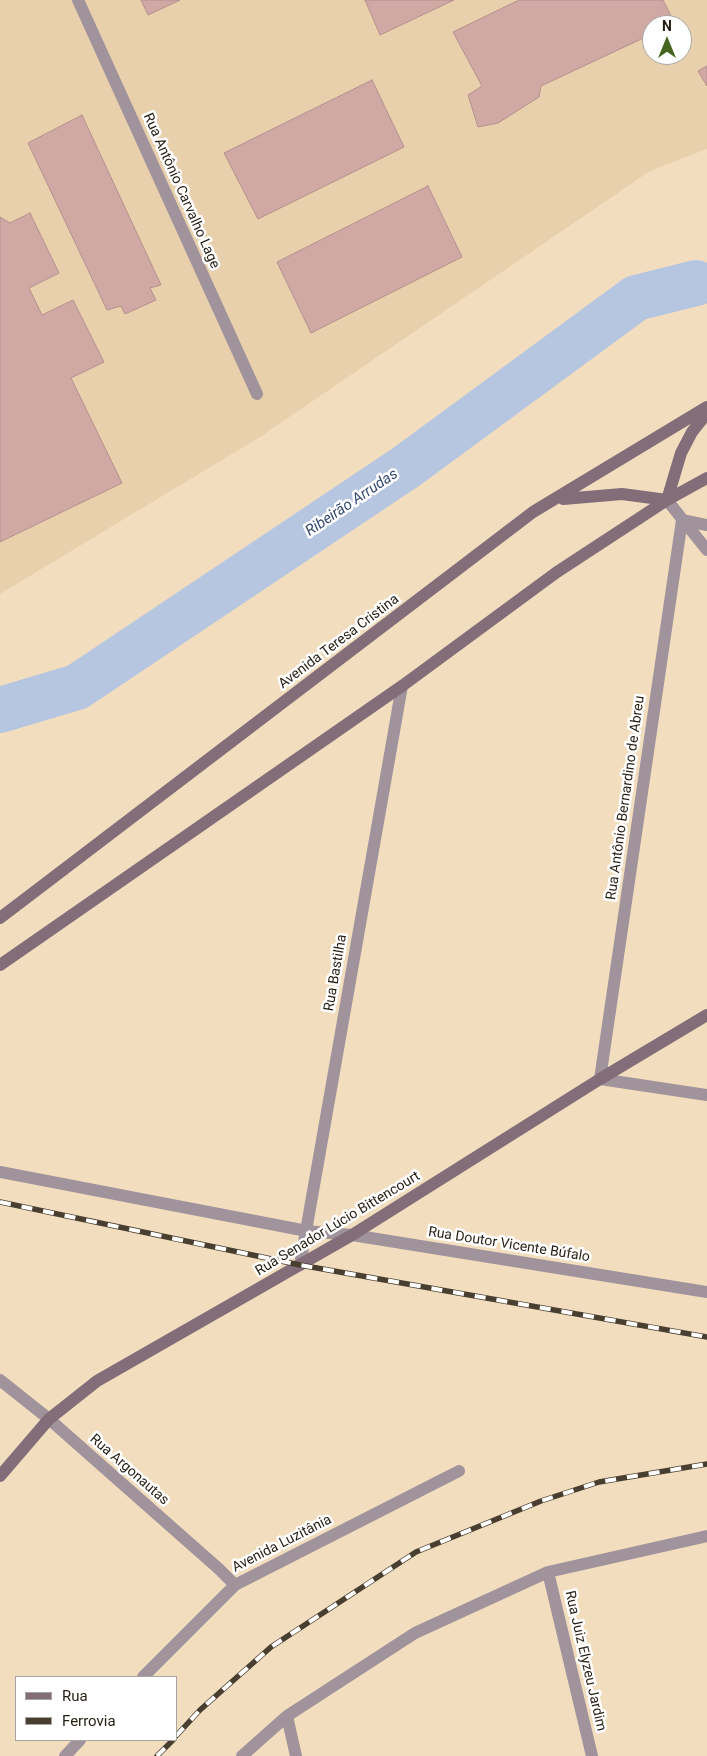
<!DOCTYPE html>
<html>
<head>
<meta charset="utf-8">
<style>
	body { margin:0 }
	#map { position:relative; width:707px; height:1756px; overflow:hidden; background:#f2debf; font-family:Roboto,sans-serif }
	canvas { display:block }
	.legend { position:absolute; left:15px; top:1676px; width:162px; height:65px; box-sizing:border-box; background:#fff; border:1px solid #a8a5a0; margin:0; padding:6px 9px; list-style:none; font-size:15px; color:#251e12 }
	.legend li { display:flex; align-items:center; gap:10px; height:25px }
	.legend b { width:25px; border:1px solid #a8a5a0 }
	.north { position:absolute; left:642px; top:15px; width:50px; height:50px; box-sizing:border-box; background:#fff; border:1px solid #a8a5a0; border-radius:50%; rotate:0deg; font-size:14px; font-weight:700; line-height:20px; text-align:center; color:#251e12 }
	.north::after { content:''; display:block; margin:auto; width:18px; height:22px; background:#44661d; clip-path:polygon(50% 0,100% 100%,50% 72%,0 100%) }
</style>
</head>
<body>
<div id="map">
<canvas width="707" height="1756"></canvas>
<ul class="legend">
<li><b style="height:6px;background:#826d79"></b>Rua</li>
<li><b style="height:6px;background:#493f30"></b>Ferrovia</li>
</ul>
<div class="north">N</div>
</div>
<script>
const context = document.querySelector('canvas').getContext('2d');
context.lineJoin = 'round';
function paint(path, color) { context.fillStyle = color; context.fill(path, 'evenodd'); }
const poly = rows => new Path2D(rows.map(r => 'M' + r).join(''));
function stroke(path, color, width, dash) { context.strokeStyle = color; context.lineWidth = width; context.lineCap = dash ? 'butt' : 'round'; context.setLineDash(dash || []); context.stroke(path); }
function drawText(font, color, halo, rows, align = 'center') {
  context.font = font + ' Roboto,sans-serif'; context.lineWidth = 5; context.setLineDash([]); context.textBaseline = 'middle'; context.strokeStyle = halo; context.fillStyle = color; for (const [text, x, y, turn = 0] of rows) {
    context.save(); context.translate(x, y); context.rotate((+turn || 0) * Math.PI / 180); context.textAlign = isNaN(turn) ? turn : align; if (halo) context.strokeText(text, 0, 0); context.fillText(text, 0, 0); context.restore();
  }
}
paint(poly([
	[0,0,707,0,707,149,650,171,260,437,0,594],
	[652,25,682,25,682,55,652,55]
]), '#e8d0ac');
stroke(poly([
	[0,710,77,687,406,467,636,298,696,283]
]), '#b6c6e1', 46);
const building = poly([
	[141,0,180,0,148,15,141,0],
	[365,0,454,0,380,35,365,0],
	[519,0,663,0,675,24,652,25,652,34,541,86,539,97,498,123,478,127,468,95,482,86,453,32,519,0],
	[707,66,707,86,698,71,707,66],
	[372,80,404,147,258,219,224,153,372,80],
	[82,115,161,285,150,288,156,300,125,314,121,306,107,310,28,143,82,115],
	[428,186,462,257,311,333,277,262,428,186],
	[30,213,59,273,29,288,42,315,73,300,104,362,71,378,122,483,0,542,0,217,10,223,30,213]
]);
paint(building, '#d0a9a5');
stroke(building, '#b6908d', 1);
stroke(poly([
	[78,0,257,394],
	[0,1172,307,1231,352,1235,707,1292]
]), '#a1939b', 12);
stroke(poly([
	[667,500,707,550],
	[682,520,600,1079,707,1095],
	[682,520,707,525],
	[300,1265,402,686],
	[0,1380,49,1419,219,1569,235,1585],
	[548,1572,592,1756],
	[143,1677,235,1585,459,1471],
	[287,1716,296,1756],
	[65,1756,80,1740],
	[242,1756,287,1716,415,1633,548,1572,707,1536]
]), '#a1939b', 12);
stroke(poly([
	[563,499,622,494,667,500],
	[667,500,681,453,692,432,707,413],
	[0,918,533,512,707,407],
	[0,965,402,686,557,572,667,500,707,478],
	[0,1476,49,1419,97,1381,352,1235,600,1079,707,1015]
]), '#826d79', 12);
const rail = poly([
	[0,1202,300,1265,707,1337],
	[176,1736,200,1710,271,1647,416,1552,541,1501,599,1482,707,1464],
	[157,1756,173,1740]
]);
stroke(rail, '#493f30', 5.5);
stroke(rail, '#fff', 4, [11]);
drawText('14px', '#251e12', '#fff', [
	["Rua Antônio Carvalho Lage",181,191,66],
	["Avenida Teresa Cristina",339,642,-37],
	["Rua Antônio Bernardino de Abreu",626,798,-82],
	["Rua Bastilha",336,973,-80],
	["Rua Senador Lúcio Bittencourt",338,1224,-31],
	["Rua Doutor Vicente Búfalo",509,1245,9],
	["Rua Argonautas",129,1470,41],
	["Avenida Luzitânia",282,1544,-27],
	["Rua Juiz Elyzeu Jardim",585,1661,77]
]);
drawText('italic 15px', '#334a71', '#fff', [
	["Ribeirão Arrudas",352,503,-34]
]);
</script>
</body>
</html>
